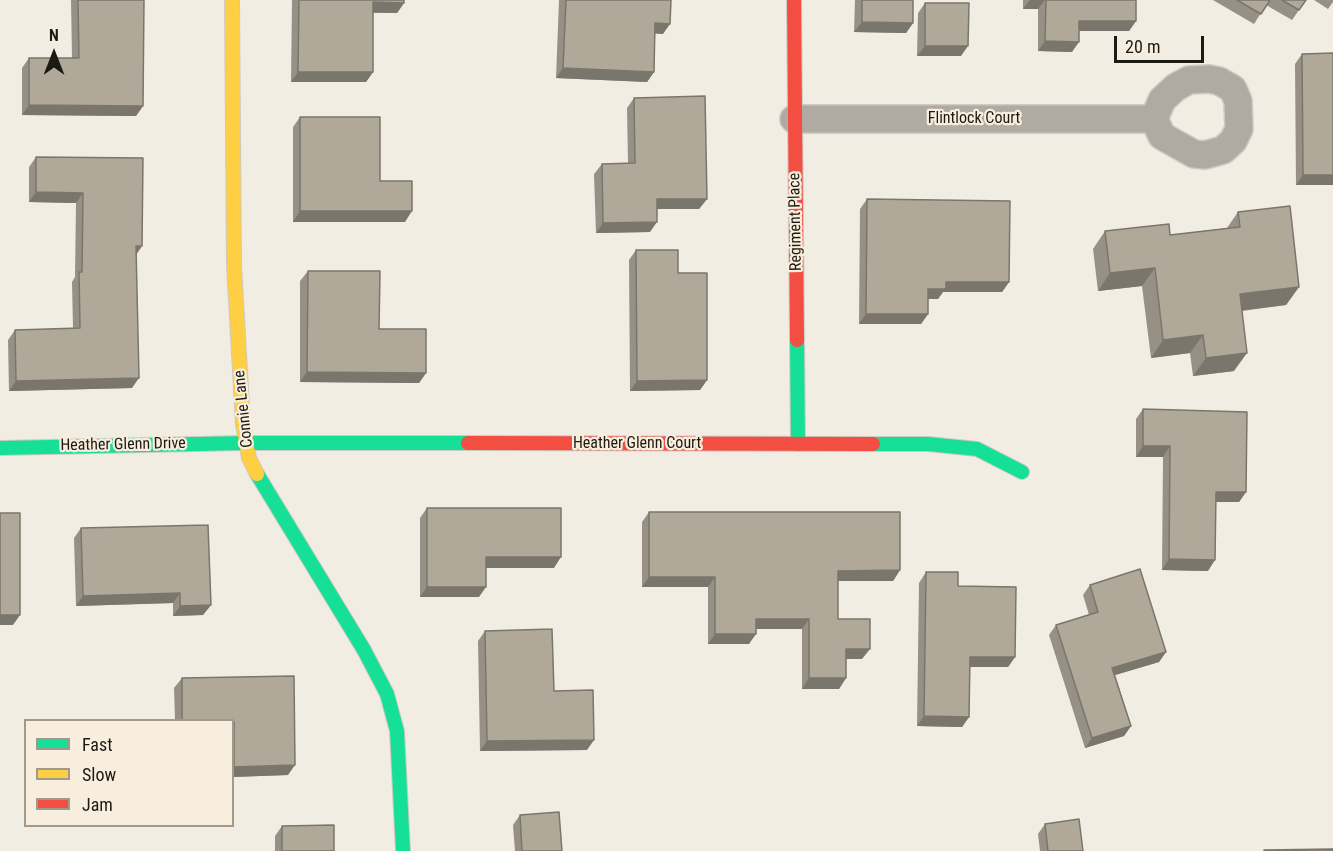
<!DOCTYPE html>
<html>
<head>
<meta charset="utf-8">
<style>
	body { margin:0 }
	#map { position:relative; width:1333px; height:851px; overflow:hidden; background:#f2ede3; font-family:"Roboto Condensed",sans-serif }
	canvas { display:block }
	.legend { position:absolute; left:24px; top:719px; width:210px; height:108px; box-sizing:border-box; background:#f8eedd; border:2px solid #a0998d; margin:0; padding:8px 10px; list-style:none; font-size:18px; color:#1d1a14 }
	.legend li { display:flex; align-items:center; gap:12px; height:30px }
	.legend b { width:30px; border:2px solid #a0998d }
	.north { position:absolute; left:24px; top:24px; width:60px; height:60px; -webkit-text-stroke:4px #f8eedd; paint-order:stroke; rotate:0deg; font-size:16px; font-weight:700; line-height:24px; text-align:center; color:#1d1a14 }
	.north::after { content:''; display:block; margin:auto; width:21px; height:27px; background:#1d1a14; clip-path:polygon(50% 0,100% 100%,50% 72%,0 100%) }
	.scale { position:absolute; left:1114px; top:36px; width:90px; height:27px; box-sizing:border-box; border:3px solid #1d1a14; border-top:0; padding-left:8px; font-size:18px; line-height:21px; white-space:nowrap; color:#1d1a14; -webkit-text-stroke:4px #f8eedd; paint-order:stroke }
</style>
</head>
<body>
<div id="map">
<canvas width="1333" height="851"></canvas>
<ul class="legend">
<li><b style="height:8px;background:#16e098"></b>Fast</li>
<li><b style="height:8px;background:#ffcf43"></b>Slow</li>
<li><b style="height:8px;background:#f24e42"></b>Jam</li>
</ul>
<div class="north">N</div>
<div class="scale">20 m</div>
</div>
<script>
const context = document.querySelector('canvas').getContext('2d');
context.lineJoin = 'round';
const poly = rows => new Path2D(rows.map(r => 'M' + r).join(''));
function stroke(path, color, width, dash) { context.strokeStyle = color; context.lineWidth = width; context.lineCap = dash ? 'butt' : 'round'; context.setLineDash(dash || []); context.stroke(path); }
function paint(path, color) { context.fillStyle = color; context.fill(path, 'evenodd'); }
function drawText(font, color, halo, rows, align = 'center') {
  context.font = font + ' "Roboto Condensed",sans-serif'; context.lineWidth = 4.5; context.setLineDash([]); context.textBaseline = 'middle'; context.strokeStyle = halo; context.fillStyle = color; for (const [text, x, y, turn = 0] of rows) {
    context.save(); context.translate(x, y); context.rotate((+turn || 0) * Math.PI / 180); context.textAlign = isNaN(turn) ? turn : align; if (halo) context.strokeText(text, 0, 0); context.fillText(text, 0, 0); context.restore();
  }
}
const street = poly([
	[1209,79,1219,81,1233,89,1238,101,1239,129,1233,141,1223,150,1205,155,1194,154,1162,136,1154,119,1162,100,1176,87,1189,80,1209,79],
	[794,119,1154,119]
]);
const fast = poly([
	[797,340,798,444],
	[873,444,928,444,977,449,1022,472],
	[0,448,246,443,468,443],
	[257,474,364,650,387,694,397,731,403,851]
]);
const slow = poly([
	[232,0,234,265,243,424,249,458,257,474]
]);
const jam = poly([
	[794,0,797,340],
	[468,443,873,444]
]);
stroke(street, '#cecac4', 30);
stroke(fast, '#cecac4', 16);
stroke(slow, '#cecac4', 16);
stroke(jam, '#cecac4', 16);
stroke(street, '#b1aaa2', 27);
stroke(fast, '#16e098', 14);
stroke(slow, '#ffcf43', 14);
stroke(jam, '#f24e42', 14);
paint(poly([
	[71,0,144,0,143,106,136,116,22,115,22,68,29,58,72,58],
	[292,0,404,0,404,3,397,13,373,13,373,72,366,82,291,82],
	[559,0,671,0,663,34,655,33,654,72,647,82,556,78],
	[855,0,913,0,913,23,906,33,854,32],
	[1023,0,1136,0,1136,21,1129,31,1079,31,1072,52,1038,51,1038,9,1023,9],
	[1213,0,1306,0,1292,20,1266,5,1254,24],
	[1314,0,1333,0,1333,2,1328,9],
	[925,3,961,56,917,56,918,13],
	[1333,53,1333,185,1296,185,1295,64,1302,54],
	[634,98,707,199,699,209,657,209,650,232,596,233,594,174,602,164,628,163,627,108],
	[300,117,380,181,405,222,293,222,293,127],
	[36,157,143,158,142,246,136,255,132,388,9,391,8,340,15,330,73,328,72,282,75,277,76,203,29,202,29,167],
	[867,199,1009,282,1002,292,943,292,938,299,928,299,928,314,921,324,859,324,860,209],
	[1238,212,1299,287,1286,305,1242,311,1234,371,1193,376,1190,353,1151,358,1142,286,1098,291,1093,249,1105,231,1170,235,1227,228],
	[636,250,678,273,707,380,700,390,630,391,629,260],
	[308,271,379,329,426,373,419,383,300,382,300,281],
	[1143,409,1246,492,1239,502,1216,502,1208,571,1162,570,1163,457,1136,457,1136,419],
	[427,508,554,568,486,568,479,597,420,597,420,518],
	[649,512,900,570,893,581,838,581,838,619,862,659,846,659,846,678,839,689,802,689,802,629,756,629,749,644,708,644,708,587,642,587,642,522],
	[81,528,211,605,203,615,173,616,173,603,76,606,74,538],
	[926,572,958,586,1015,657,1008,667,970,667,969,717,962,727,917,726,919,583],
	[1090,585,1166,652,1159,662,1115,675,1131,726,1124,736,1085,748,1049,635,1056,625,1089,615,1083,595],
	[485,631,554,691,587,750,480,751,478,641],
	[294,676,288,775,232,777,232,720,175,720,174,688,182,678],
	[520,815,562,851,515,851,513,825],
	[1045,824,1083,851,1040,851,1038,834],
	[282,826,334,851,275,851,275,836]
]), '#979084');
paint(poly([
	[1030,0,1045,0,1038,9,1023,9],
	[373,2,404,3,397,13,366,12],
	[1079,21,1136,21,1129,31,1072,31],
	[862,22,913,23,906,33,854,32],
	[655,23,670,24,663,34,648,33],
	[1045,41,1079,42,1072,52,1038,51],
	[925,46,968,46,961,56,917,56],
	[563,68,654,72,647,82,556,78],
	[298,72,373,72,366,82,291,82],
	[29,105,143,106,136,116,22,115],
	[1303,175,1333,175,1333,185,1296,185],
	[36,192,83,193,76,203,29,202],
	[657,199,707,199,699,209,650,209],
	[300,211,412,211,405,222,293,222],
	[657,222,650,232,596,233,603,223],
	[136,246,142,246,135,256],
	[1155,268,1142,286,1098,291,1110,273],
	[946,282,1009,282,1002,292,943,292,938,299,921,299,928,289],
	[1299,287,1286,305,1228,312,1240,294],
	[866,314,928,314,921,324,859,324],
	[1203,335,1190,353,1151,358,1163,340],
	[1247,353,1234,371,1193,376,1206,358],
	[307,372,426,373,419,383,300,382],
	[139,378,132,388,9,391,16,381],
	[707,380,700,390,630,391,637,381],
	[1143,446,1170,446,1163,457,1136,457],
	[1216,492,1246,492,1239,502,1209,502],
	[486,557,561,557,554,568,479,568],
	[1169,559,1215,560,1208,571,1162,570],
	[900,570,893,581,831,581,838,571],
	[649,577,715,577,708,587,642,587],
	[427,587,486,587,479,597,420,597],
	[180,593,173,603,76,606,83,596],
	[211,605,203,615,173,616,180,606],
	[0,615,20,615,13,625,0,625],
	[756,619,809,619,802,629,749,629],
	[715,634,756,634,749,644,708,644],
	[846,649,870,649,862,659,839,659],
	[1166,652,1159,662,1105,678,1112,668],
	[970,657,1015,657,1008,667,963,667],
	[809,678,846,678,839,689,802,689],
	[924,716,969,717,962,727,917,726],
	[1131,726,1124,736,1085,748,1092,738],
	[594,740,587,750,480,751,487,741],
	[295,765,288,775,232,777,232,769,234,767]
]), '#7b766b');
const building = poly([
	[78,0,144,0,143,106,29,105,29,58,79,58,78,0],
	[299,0,404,0,404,3,373,2,373,72,298,72,299,0],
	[566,0,671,0,670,24,655,23,654,72,563,68,566,0],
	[862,0,913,0,913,23,862,22,862,0],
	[1046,0,1136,0,1136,21,1079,21,1079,42,1045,41,1046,0],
	[1237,0,1270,0,1261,14,1237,0],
	[1282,0,1306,0,1299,10,1282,0],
	[925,3,969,3,968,46,925,46,925,3],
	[1333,53,1333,175,1303,175,1302,54,1333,53],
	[705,96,707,199,657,199,657,222,603,223,602,164,635,163,634,98,705,96],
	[300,117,380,117,380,181,412,181,412,211,300,211,300,117],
	[36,157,143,158,142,246,136,246,139,378,16,381,15,330,80,328,79,272,82,272,83,193,36,192,36,157],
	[867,199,1010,201,1009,282,946,282,946,289,928,289,928,314,866,314,867,199],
	[1290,206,1299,287,1240,294,1247,353,1206,358,1203,335,1163,340,1155,268,1110,273,1105,231,1169,224,1170,235,1240,227,1238,212,1290,206],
	[636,250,678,250,678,273,707,273,707,380,637,381,636,250],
	[308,271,380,271,379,329,426,329,426,373,307,372,308,271],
	[1143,409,1247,412,1246,492,1216,492,1215,560,1169,559,1170,446,1143,446,1143,409],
	[427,508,561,508,561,557,486,557,486,587,427,587,427,508],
	[649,512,900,512,900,570,838,571,838,619,870,619,870,649,846,649,846,678,809,678,809,619,756,619,756,634,715,634,715,577,649,577,649,512],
	[0,513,20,513,20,615,0,615,0,513],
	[208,525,211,605,180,606,180,593,83,596,81,528,208,525],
	[1140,569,1166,652,1112,668,1131,726,1092,738,1056,625,1098,612,1090,585,1140,569],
	[926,572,958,572,958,586,1016,587,1015,657,970,657,969,717,924,716,926,572],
	[552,629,554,691,593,690,594,740,487,741,485,631,552,629],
	[294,676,295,765,234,767,234,722,232,722,232,720,182,720,182,678,294,676],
	[559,812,562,851,522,851,520,815,559,812],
	[1079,819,1083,851,1048,851,1045,824,1079,819],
	[334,825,334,851,282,851,282,826,334,825],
	[1333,849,1333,851,1264,851,1264,850,1333,849]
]);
paint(building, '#b0a899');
stroke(building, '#7b766b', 1.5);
drawText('16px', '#1d1a14', '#f8eedd', [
	["Flintlock Court",974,119],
	["Regiment Place",796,222,-91],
	["Connie Lane",244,409,-96],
	["Heather Glenn Court",637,444],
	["Heather Glenn Drive",123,445,-1]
]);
</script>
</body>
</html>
